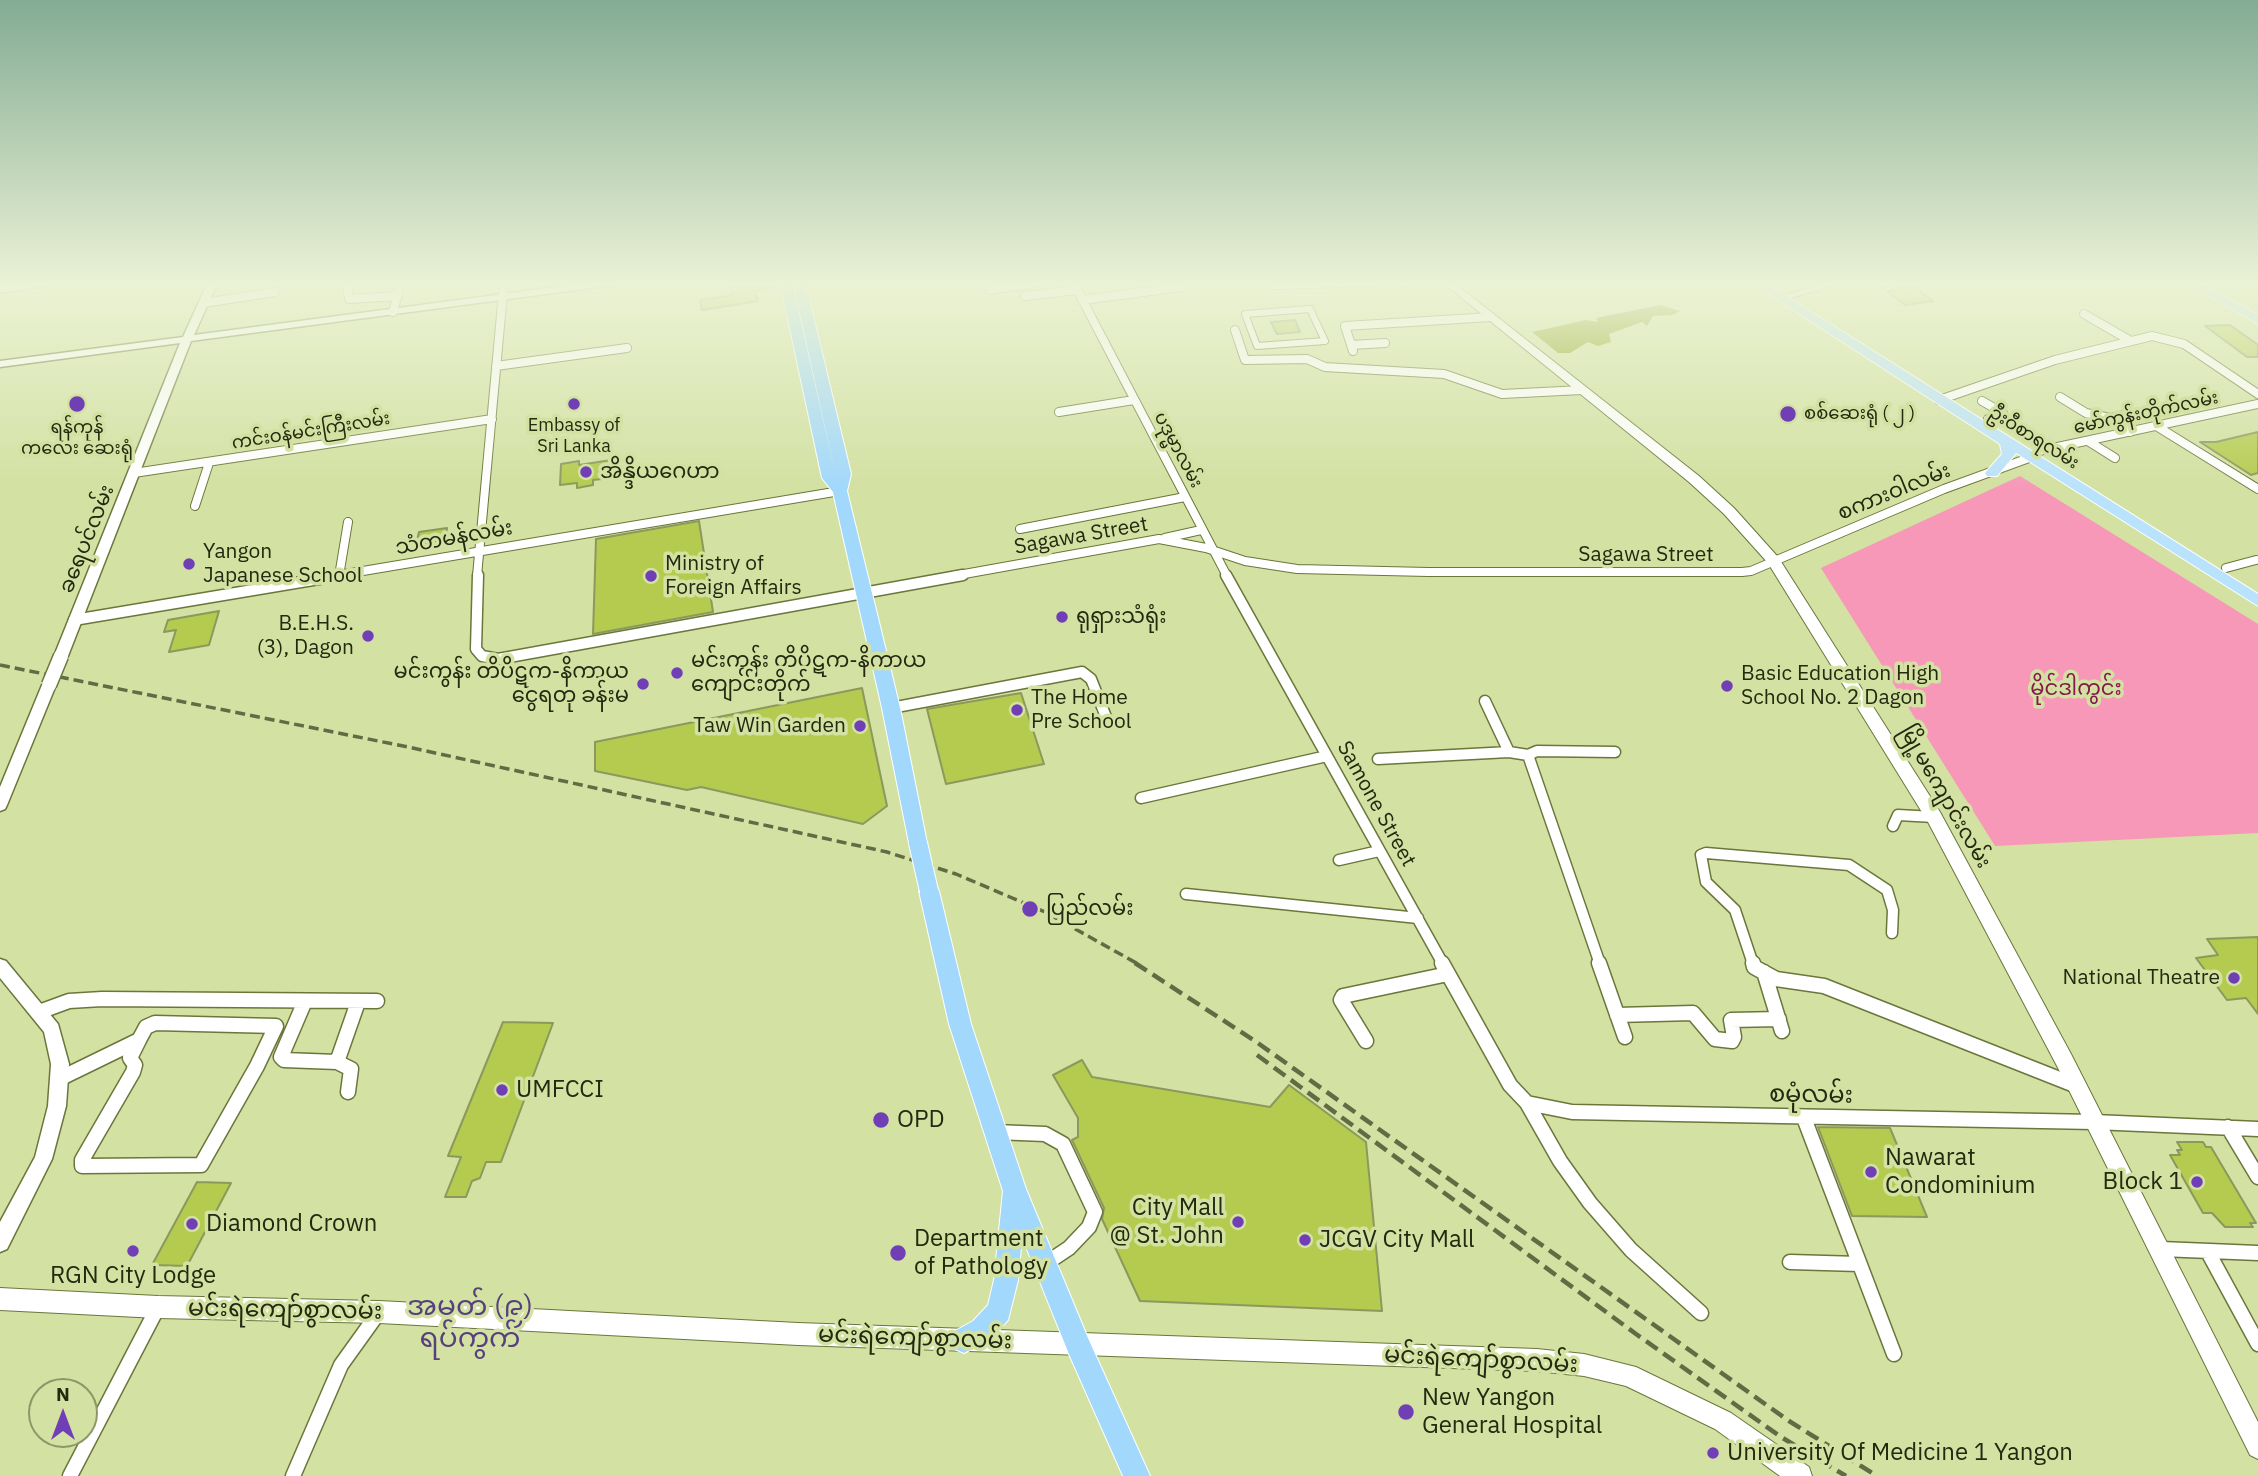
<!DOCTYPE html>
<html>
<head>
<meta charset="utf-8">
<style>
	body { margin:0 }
	#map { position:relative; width:2258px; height:1476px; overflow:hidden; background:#d3e1a2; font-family:"IBM Plex Sans",sans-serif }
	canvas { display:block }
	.north { position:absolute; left:28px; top:1378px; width:70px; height:70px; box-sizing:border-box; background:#d3e1a2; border:2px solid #8d9768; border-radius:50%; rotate:0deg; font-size:19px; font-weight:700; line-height:28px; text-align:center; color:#242910 }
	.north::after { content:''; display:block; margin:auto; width:24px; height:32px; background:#703fb6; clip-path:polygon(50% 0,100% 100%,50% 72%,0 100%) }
</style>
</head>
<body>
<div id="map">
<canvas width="2258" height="1476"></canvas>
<div class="north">N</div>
</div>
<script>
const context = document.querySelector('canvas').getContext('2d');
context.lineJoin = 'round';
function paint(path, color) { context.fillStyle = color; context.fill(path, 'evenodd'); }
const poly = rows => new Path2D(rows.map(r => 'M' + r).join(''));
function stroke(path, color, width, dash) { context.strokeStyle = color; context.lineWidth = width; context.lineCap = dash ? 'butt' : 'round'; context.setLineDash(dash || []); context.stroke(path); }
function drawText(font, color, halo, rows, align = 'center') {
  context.font = font + ' "IBM Plex Sans","Noto Sans Myanmar",sans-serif'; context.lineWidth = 7; context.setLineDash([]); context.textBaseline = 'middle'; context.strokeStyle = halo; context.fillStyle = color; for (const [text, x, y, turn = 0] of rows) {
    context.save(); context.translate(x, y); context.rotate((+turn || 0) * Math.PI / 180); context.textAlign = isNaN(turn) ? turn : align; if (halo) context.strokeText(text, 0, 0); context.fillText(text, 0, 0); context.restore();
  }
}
paint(poly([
	[2020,476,2258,624,2258,833,1995,846,1821,568]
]), '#f798b8');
paint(poly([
	[1660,305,1680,311,1672,315,1653,316,1647,326,1642,322,1609,334,1611,342,1598,346,1588,342,1570,353,1558,353,1532,332,1586,320,1598,322,1596,318]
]), '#8ca016');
const building = poly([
	[735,282,775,282,775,287,755,291,758,301,702,310,700,300,733,295,729,284,735,282],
	[1893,282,1907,282,1933,301,1905,305,1888,292,1901,289,1893,282],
	[1295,320,1300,332,1277,334,1271,322,1295,320],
	[2230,325,2258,345,2258,357,2247,357,2205,326,2230,325],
	[2258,432,2258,473,2251,475,2200,442,2216,442,2258,432],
	[611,460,611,478,593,480,593,485,577,488,577,483,560,485,561,464,579,461,579,465,611,460],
	[699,521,713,612,593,634,596,539,699,521],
	[447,528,445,540,416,545,419,532,447,528],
	[219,611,209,645,169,652,176,630,164,632,168,620,219,611],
	[862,688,887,806,863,824,701,787,687,790,595,771,595,742,862,688],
	[1021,693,1044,764,946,784,927,709,1021,693],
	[2258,937,2258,1014,2246,998,2227,1000,2196,958,2218,955,2207,939,2258,937],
	[503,1022,553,1023,501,1162,486,1162,480,1178,472,1181,466,1197,445,1197,461,1157,448,1156,503,1022],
	[1082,1060,1092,1077,1270,1107,1289,1085,1366,1142,1382,1311,1140,1301,1102,1219,1104,1208,1072,1140,1078,1137,1078,1118,1053,1075,1082,1060],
	[1818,1127,1890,1128,1927,1217,1852,1216,1818,1127],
	[2177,1142,2203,1142,2206,1147,2211,1147,2256,1223,2250,1223,2253,1227,2225,1227,2212,1213,2203,1213,2170,1155,2180,1155,2177,1150,2182,1150,2177,1142],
	[197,1182,231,1183,187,1266,152,1265,197,1182]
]);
paint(building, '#b4cb4f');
stroke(building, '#8c985d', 2);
const pedestrian = poly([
	[1310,309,1325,341,1257,346,1245,314,1310,309]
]);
const minorFar2 = poly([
	[352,282,347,284,349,299,397,296],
	[1073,282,1227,576],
	[1402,282,1407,282],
	[1882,282,1888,286],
	[1274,285,1374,282],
	[0,289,45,282],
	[990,290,1040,282],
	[1025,296,1077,290],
	[1082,300,1182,287],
	[204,303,275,292],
	[393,312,401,282],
	[2084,314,2129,340],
	[1235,330,1245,360,1307,359,1325,367,1444,374,1502,394,1582,390],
	[1351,345,1385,343],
	[1353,351,1345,326,1491,317],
	[496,366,627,348],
	[2060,397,2086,413,2110,418,2130,432],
	[1939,400,2055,360,2152,336,2184,344,2258,394],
	[1982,401,2003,413,1988,419],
	[1059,412,1134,400],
	[2110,418,2125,415],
	[2158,427,2258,489],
	[2088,441,2115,458],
	[2039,451,2258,404],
	[134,473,492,419],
	[195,506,209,463],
	[1020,529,1185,497],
	[1165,538,1201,530],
	[2226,568,2256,560],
	[333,576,840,491],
	[339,576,348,522],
	[477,576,504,282],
	[953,576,1159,539,1206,548,1245,561,1297,569,1428,572,1742,572,1751,571,1944,489,2029,458]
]);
const minorFar1 = poly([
	[478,575,476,649,482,656,498,659,963,575],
	[1226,575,1443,964],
	[74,620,343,575],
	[1485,701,1509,752,1528,755,1600,964],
	[891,708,1082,672,1091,679,1106,717],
	[1528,755,1537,751,1615,752],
	[1378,759,1509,752],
	[1141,798,1327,756],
	[1893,826,1898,815,1934,817],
	[1339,860,1379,851],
	[1186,894,1418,918],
	[1753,964,1735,910,1706,882,1701,855,1706,853,1849,865,1887,890,1893,910,1892,933]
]);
const minor = poly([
	[1442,963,1510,1085,1527,1103,1560,1161,1590,1203,1631,1250,1701,1313],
	[1599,963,1625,1037],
	[1753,963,1754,967,1776,979,1824,986,2077,1086],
	[1764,972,1782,1031],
	[305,1001,281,1057,284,1060,337,1062],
	[39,1012,69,1001,102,999,377,1001],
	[1617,1015,1693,1013,1715,1039,1732,1041,1734,1037,1731,1020,1779,1019],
	[155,1023,276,1026,257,1066,201,1165,82,1166,82,1160,133,1072,135,1065,130,1058,139,1040,146,1027,155,1023],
	[1366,1041,1341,1000,1343,996,1448,974],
	[59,1079,139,1040],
	[348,1092,351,1069,337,1062,358,1002],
	[1527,1103,1572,1112,2094,1122,2258,1129],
	[1804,1118,1894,1354],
	[2228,1127,2258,1177],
	[995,1132,1045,1134,1063,1144,1095,1212,1089,1227,1069,1248,1045,1264],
	[2161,1249,2258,1253],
	[2208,1252,2258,1344],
	[1790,1262,1859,1264],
	[70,1476,158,1307],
	[293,1476,341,1365,379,1312]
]);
const tertiary = poly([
	[208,282,218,282,194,335,594,282,619,282,614,285,191,341,68,656,66,659,56,659,54,656,180,343,0,367,0,361,183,337,208,282],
	[49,680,56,685,7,805,5,809,0,811,0,787,42,685,49,680],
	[0,959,6,961,58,1024,69,1064,66,1106,52,1159,7,1249,0,1252,0,1222,35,1157,48,1106,51,1064,44,1032,0,978,0,959]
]);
const secondary = poly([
	[1442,282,1453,282,1699,476,1734,508,1778,557,1940,812,2071,1054,2258,1422,2258,1459,2250,1455,2057,1066,1928,822,1768,563,1724,514,1689,482,1442,282],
	[1828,282,1845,282,1780,301,1775,298,1828,282],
	[0,1288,158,1296,379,1301,798,1323,1537,1349,1584,1354,1636,1367,1731,1413,1809,1467,1812,1476,1780,1476,1715,1429,1626,1386,1584,1376,1537,1371,798,1345,379,1323,158,1318,0,1310,0,1288]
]);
const primary = poly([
	[1750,282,1764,282,2258,594,2258,606,2016,453,1997,476,1987,476,1985,473,2002,454,2000,444,1750,282],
	[2185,282,2199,282,2258,315,2258,324,2185,282]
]);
const trunk = poly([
	[780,282,792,282,836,477,793,282,805,282,851,474,847,491,900,708,927,843,925,848,918,851,911,848,909,843,882,708,833,492,822,478,780,282],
	[929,883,936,885,939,891,971,1024,1026,1189,1087,1336,1150,1476,1123,1476,1069,1354,1022,1237,1018,1280,1008,1320,991,1339,964,1353,955,1349,951,1340,955,1331,973,1321,988,1305,994,1280,1003,1191,949,1024,919,891,922,885,929,883]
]);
stroke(pedestrian, '#6a763b', 8);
stroke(minorFar2, '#6a763b', 10);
stroke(minorFar1, '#6a763b', 13);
stroke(minor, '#6a763b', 17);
stroke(tertiary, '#6a763b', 3);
stroke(secondary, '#6a763b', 2);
stroke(primary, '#fff', 2);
stroke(trunk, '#fff', 2);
stroke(pedestrian, '#fff', 6);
stroke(minorFar2, '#fff', 8);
stroke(minorFar1, '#fff', 10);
stroke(minor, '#fff', 14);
paint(tertiary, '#fff');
paint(secondary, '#fff');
paint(primary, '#b9e2fd');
paint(trunk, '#a2d8fc');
stroke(poly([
	[0,665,408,747,887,852,956,874,1045,912,1138,964]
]), '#636b44', 3.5, [10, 5]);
stroke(poly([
	[1135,963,1255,1041,1789,1421,1877,1476],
	[1257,1055,1636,1334,1781,1437,1846,1476]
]), '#636b44', 4.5, [14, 7]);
const tertiaryBridge = poly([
	[49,685,61,656]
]);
const trunkBridge = poly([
	[918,843,929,891]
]);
stroke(tertiaryBridge, '#6a763b', 17, []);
stroke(trunkBridge, '#fff', 20, []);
stroke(tertiaryBridge, '#fff', 14);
stroke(trunkBridge, '#a2d8fc', 18);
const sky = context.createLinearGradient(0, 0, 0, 489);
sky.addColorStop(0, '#83ac94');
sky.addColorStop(0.58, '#ebf2d5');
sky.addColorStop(1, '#ebf2d500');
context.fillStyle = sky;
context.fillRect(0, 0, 2258, 489);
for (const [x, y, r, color] of [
	[77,404,9,"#703fb6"],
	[574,404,7,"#703fb6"],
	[1788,414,9,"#703fb6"],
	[586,472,7,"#703fb6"],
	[189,564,7,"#703fb6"],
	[651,576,7,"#703fb6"],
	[1062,617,7,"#703fb6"],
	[368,636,7,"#703fb6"],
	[677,673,7,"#703fb6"],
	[643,684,7,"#703fb6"],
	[1727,686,7,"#703fb6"],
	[1017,710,7,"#703fb6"],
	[860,726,7,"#703fb6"],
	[1030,909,9,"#703fb6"],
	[2234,978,7,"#703fb6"],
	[502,1090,7,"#703fb6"],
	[881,1120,9,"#703fb6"],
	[1871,1172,7,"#703fb6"],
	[2197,1182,7,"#703fb6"],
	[1238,1222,7,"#703fb6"],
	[192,1224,7,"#703fb6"],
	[1305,1240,7,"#703fb6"],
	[133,1251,7,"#703fb6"],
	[898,1253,9,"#703fb6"],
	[1406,1412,9,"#703fb6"],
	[1713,1453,7,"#703fb6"]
]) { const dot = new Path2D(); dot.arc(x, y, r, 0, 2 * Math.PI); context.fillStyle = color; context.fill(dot); stroke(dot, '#d3e1a2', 2.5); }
drawText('18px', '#242910', '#d3e1a2', [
	["မော်ကွန်းတိုက်လမ်း",2146,413,-12],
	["ကင်းဝန်မင်းကြီးလမ်း",311,431,-9],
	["ဦးဝီစာရလမ်း",2034,438,32],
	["ပဒုမ္မာလမ်း",1178,450,62]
]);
drawText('18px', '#242910', '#d3e1a2', [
	["စစ်ဆေးရုံ ( ၂ )",1804,414,"left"],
	["Embassy of",574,426],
	["Sri Lanka",574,447],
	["ရန်ကုန်",77,428],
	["ကလေး ဆေးရုံ",77,449]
]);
drawText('21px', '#242910', '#d3e1a2', [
	["အိန္ဒိယဂေဟာ",600,472],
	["Yangon",203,552],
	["Japanese School",203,576],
	["Ministry of",665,564],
	["Foreign Affairs",665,588],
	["ရုရှားသံရုံး",1076,617],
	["B.E.H.S.",354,624,"right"],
	["(3), Dagon",354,648,"right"],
	["မင်းကွန်း တိပိဋက-နိကာယ",691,661],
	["ကျောင်းတိုက်",691,685],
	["မင်းကွန်း တိပိဋက-နိကာယ",629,672,"right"],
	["ငွေရတု ခန်းမ",629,696,"right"],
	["Basic Education High",1741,674],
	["School No. 2 Dagon",1741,698],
	["The Home",1031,698],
	["Pre School",1031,722],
	["Taw Win Garden",846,726,"right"],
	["ပြည်လမ်း",1046,909],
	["National Theatre",2220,978,"right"]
], 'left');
drawText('21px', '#242910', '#d3e1a2', [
	["စကားဝါလမ်း",1894,492,-22],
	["Sagawa Street",1081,536,-10],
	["သံတမန်လမ်း",454,538,-10],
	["ခရေပင်လမ်း",87,539,-68],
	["Sagawa Street",1646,555],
	["မြို့မကျောင်းလမ်း",1945,797,60],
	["Samone Street",1376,804,61]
]);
drawText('21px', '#831a49', '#d3e1a2', [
	["မိုင်ဒါကွင်း",2076,689]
]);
drawText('24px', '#242910', '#d3e1a2', [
	["UMFCCI",516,1090],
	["OPD",897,1120],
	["Nawarat",1885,1158],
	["Condominium",1885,1186],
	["Block 1",2183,1182,"right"],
	["City Mall",1224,1208,"right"],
	["@ St. John",1224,1236,"right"],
	["Diamond Crown",206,1224],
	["Department",914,1239],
	["of Pathology",914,1267],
	["JCGV City Mall",1319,1240],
	["RGN City Lodge",133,1276,"center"],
	["New Yangon",1422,1398],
	["General Hospital",1422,1426],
	["University Of Medicine 1 Yangon",1727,1453]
], 'left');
drawText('24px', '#242910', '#d3e1a2', [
	["စမုံလမ်း",1811,1095,1],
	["မင်းရဲကျော်စွာလမ်း",285,1310,1],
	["မင်းရဲကျော်စွာလမ်း",915,1338,2],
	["မင်းရဲကျော်စွာလမ်း",1481,1360,3]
]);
drawText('28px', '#56407d', '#d3e1a2', [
	["အမှတ် (၉)",470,1307],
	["ရပ်ကွက်",470,1339]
]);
</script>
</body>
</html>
